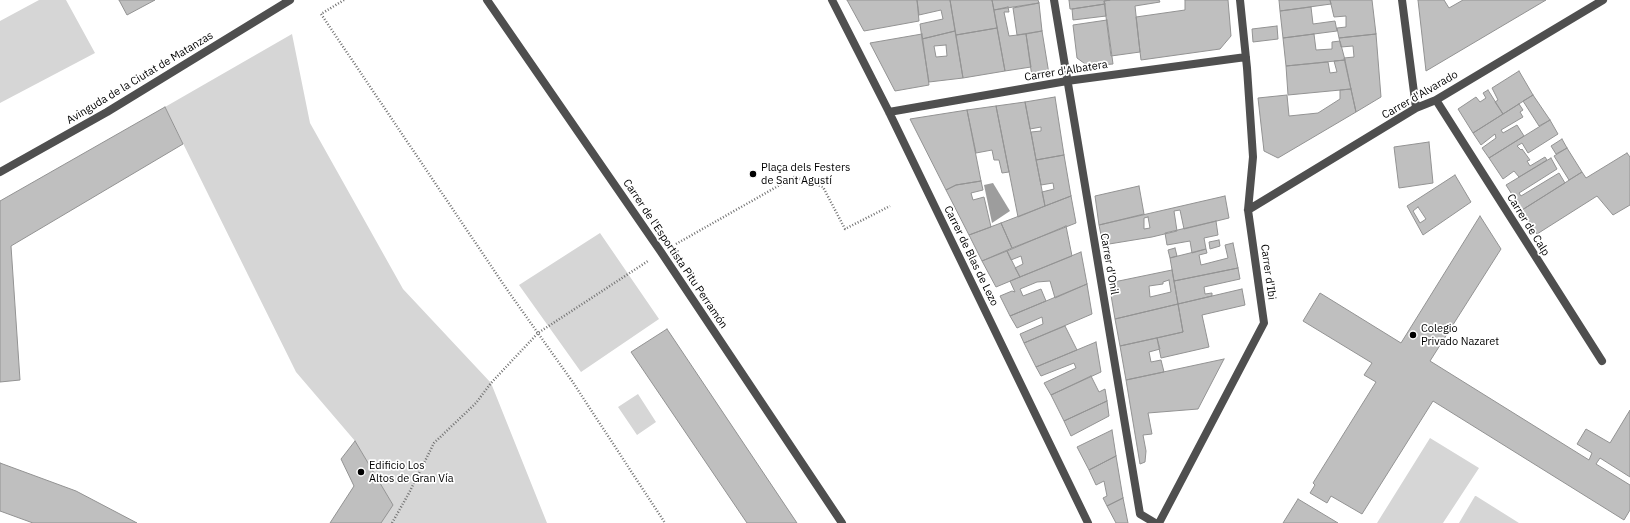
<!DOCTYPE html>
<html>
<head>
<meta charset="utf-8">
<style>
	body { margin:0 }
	canvas { display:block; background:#fff }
</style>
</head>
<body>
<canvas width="1630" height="523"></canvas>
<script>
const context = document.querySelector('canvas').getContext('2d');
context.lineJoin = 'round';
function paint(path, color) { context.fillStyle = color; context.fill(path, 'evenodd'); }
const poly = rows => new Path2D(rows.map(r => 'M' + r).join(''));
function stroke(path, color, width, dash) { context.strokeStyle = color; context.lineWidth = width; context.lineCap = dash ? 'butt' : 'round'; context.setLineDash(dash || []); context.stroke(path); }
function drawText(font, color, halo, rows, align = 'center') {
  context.font = font + ' "IBM Plex Sans",sans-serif'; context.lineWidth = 3.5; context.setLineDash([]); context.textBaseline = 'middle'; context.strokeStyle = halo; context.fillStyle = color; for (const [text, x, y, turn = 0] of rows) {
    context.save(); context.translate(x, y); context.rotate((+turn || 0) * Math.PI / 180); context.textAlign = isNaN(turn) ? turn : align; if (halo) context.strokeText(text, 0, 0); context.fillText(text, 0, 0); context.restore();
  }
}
paint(poly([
	[39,0,66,0,95,53,0,103,0,21],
	[292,34,310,123,403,289,491,383,547,523,381,523,393,505,355,441,296,372,165,107],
	[600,233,659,319,581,372,519,285],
	[638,394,656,422,637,435,618,407],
	[1430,438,1479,468,1443,523,1377,523],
	[1475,496,1476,496,1519,523,1459,523]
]), '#d6d6d6');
paint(poly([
	[993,183,1010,211,992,223,984,185]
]), '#9d9d9d');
const building = poly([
	[119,0,155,0,127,15,119,0],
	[847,0,917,0,919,21,864,31,847,0],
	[917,0,950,0,955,31,922,39,920,24,943,19,941,10,919,15,917,0],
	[950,0,992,0,997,28,956,35,950,0],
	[992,0,1038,0,1039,3,994,10,992,0],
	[1069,0,1110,0,1104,1,1105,4,1072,9,1070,9,1069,0],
	[1110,0,1159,0,1160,2,1135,6,1140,52,1111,56,1104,1,1110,0],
	[1185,0,1228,0,1231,36,1220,49,1141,60,1136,17,1185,10,1185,0],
	[1279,0,1330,0,1331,4,1280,11,1279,0],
	[1330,0,1372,0,1376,34,1339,38,1337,28,1346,27,1346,16,1334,17,1330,0],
	[1418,0,1444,0,1449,8,1463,0,1546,0,1426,71,1418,0],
	[1039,3,1042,31,1017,35,1013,8,1039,3],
	[1105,4,1106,16,1073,20,1072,9,1105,4],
	[1008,7,1009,12,1004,12,1009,36,1026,34,1031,67,1005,71,994,10,1008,7],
	[1311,7,1313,24,1335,21,1337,31,1283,38,1280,11,1311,7],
	[1107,20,1113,64,1088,66,1077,58,1073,25,1107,20],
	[1277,26,1278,39,1253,42,1252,29,1277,26],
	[997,28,1005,71,963,78,956,35,997,28],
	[955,31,963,78,929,82,922,39,955,31],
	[946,45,947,56,936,57,934,46,946,45],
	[1042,31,1049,74,1032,77,1026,34,1042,31],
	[922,34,929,85,895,91,870,43,922,34],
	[1314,34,1316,50,1332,49,1332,42,1340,41,1345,60,1286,66,1283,38,1314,34],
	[1376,34,1381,97,1356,112,1344,58,1354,57,1353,46,1341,47,1339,38,1376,34],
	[1345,60,1351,89,1288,95,1286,66,1328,62,1330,73,1337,72,1334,61,1345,60],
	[1519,71,1533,95,1503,114,1495,102,1498,100,1492,88,1519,71],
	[1351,89,1356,112,1278,158,1264,151,1258,98,1287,95,1289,116,1318,113,1340,99,1340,90,1351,89],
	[1488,90,1503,114,1473,133,1458,109,1476,97,1480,102,1486,98,1483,93,1488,90],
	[1533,95,1550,120,1539,126,1523,101,1533,95],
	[1055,97,1064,155,1036,160,1031,132,1041,131,1041,127,1030,129,1025,102,1055,97],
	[1025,102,1045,206,1018,217,996,106,1025,102],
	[1519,104,1523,110,1520,112,1523,117,1501,130,1503,133,1517,125,1524,136,1489,158,1482,148,1496,138,1495,134,1481,145,1473,133,1519,104],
	[996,106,1009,172,1002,173,999,160,994,160,992,150,976,153,967,110,996,106],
	[165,107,183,144,11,246,20,380,0,382,0,201,165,107],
	[967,110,981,181,956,185,946,190,910,119,967,110],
	[1550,120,1558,134,1528,153,1522,143,1517,146,1521,150,1522,149,1530,160,1527,161,1530,166,1545,157,1547,160,1519,177,1514,171,1503,179,1489,158,1550,120],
	[1562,139,1567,148,1556,154,1551,146,1562,139],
	[1429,142,1433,183,1399,188,1394,147,1429,142],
	[1567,148,1582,172,1569,180,1554,156,1567,148],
	[1627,153,1630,157,1630,205,1613,215,1597,196,1537,234,1522,210,1582,172,1586,178,1627,153],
	[1064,155,1071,196,1045,206,1042,192,1054,189,1053,183,1041,185,1036,160,1064,155],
	[1551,158,1557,169,1519,193,1521,196,1559,173,1565,183,1522,210,1506,185,1551,158],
	[1455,175,1471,202,1423,235,1407,206,1455,175],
	[1418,207,1426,219,1420,223,1413,211,1418,207],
	[981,181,983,190,971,193,973,200,984,197,991,227,969,235,946,190,956,185,981,181],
	[1139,186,1144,214,1099,225,1095,196,1139,186],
	[1071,196,1076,223,1012,248,1001,223,1071,196],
	[1225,196,1229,218,1184,229,1180,210,1174,211,1177,231,1152,237,1103,245,1099,225,1225,196],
	[1148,217,1150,228,1144,229,1144,218,1148,217],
	[1480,216,1501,249,1430,361,1589,460,1592,453,1577,444,1586,429,1610,443,1630,410,1630,477,1600,458,1596,464,1630,485,1630,510,1624,520,1433,401,1362,514,1331,496,1327,503,1310,493,1315,485,1313,483,1376,382,1364,375,1372,363,1303,321,1320,293,1401,343,1480,216],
	[1216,221,1218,235,1204,238,1206,249,1192,253,1190,241,1167,245,1165,233,1216,221],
	[1001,223,1012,248,982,261,969,235,1001,223],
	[1066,226,1072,256,1020,277,1015,268,1023,264,1021,256,1011,260,1007,251,1066,226],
	[1219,240,1220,246,1210,249,1209,242,1219,240],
	[1233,243,1238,268,1174,281,1170,258,1206,249,1207,253,1199,255,1201,265,1228,258,1225,245,1233,243],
	[1175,248,1177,256,1170,258,1168,250,1175,248],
	[1007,251,1020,277,996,287,982,261,1007,251],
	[1081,252,1087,284,1055,298,1050,281,1037,282,1020,289,1023,296,1041,289,1046,301,1010,316,1000,296,1012,291,1015,292,1010,281,1081,252],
	[1238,268,1240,279,1204,287,1205,294,1212,293,1212,296,1178,304,1174,281,1238,268],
	[1172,270,1178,304,1115,319,1109,283,1172,270],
	[1169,280,1171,292,1150,297,1149,286,1163,284,1163,282,1169,280],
	[1087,284,1092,314,1024,343,1020,334,1043,324,1042,317,1017,328,1010,316,1087,284],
	[1242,289,1245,305,1202,315,1209,347,1161,358,1157,338,1183,332,1178,304,1242,289],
	[1178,304,1183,332,1120,346,1115,319,1178,304],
	[1065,326,1077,350,1036,367,1024,343,1065,326],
	[667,329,797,523,747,523,631,352,667,329],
	[1157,338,1160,349,1149,352,1151,362,1161,360,1164,372,1126,380,1120,346,1157,338],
	[1096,342,1101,372,1051,395,1044,383,1076,368,1074,363,1041,376,1036,367,1096,342],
	[1224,359,1198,409,1148,413,1152,434,1143,435,1146,451,1145,462,1140,464,1126,380,1224,359],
	[1091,376,1099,392,1105,389,1107,401,1064,421,1051,395,1091,376],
	[1107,401,1109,416,1071,436,1064,421,1107,401],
	[1112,430,1116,456,1089,470,1077,447,1112,430],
	[355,441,393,505,381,523,330,523,354,486,341,459,355,441],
	[1116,456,1123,498,1107,506,1103,498,1107,496,1104,481,1096,485,1089,470,1116,456],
	[0,463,76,491,137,523,33,523,0,511,0,463],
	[1123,498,1128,523,1116,523,1107,506,1123,498],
	[1298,499,1338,523,1283,523,1298,499]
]);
paint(building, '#bfbfbf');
stroke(building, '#939393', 1);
stroke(poly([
	[344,0,321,14,508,291,572,381,665,523],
	[676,244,794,177,823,187,845,229,890,206],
	[392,523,409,493,434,443,476,403,491,383,538,333,648,261]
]), '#717171', 2.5, [1, 2]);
stroke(poly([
	[487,0,661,252,842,523],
	[832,0,889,112,1088,523],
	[1054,0,1140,514,1155,523],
	[1402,0,1416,108],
	[1436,100,1602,361],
	[889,112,1067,81,1246,57],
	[0,172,107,112,290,0],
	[1248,210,1416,108,1436,100,1603,0],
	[1159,523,1264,323,1248,210,1253,157,1247,68,1240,0]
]), '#4f4f4f', 8);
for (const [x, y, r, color] of [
	[753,174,4,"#000"],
	[1413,335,4,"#000"],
	[361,472,4,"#000"]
]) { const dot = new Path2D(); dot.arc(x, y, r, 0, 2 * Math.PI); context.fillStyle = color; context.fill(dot); stroke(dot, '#fff', 1.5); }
drawText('11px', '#000', '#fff', [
	["Carrer d'Albatera",1066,71,-9],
	["Avinguda de la Ciutat de Matanzas",140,78,-31],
	["Carrer d'Alvarado",1420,95,-30],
	["Carrer de Calp",1528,225,58],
	["Carrer de l'Esportista Pitu Perramón",675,254,56],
	["Carrer de Blas de Lezo",971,256,64],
	["Carrer d'Onil",1109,264,80],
	["Carrer d'Ibi",1268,272,82]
]);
drawText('11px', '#000', '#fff', [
	["Plaça dels Festers",761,168],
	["de Sant Agustí",761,181],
	["Colegio",1421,329],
	["Privado Nazaret",1421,342],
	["Edificio Los",369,466],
	["Altos de Gran Vía",369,479]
], 'left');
</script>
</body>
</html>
